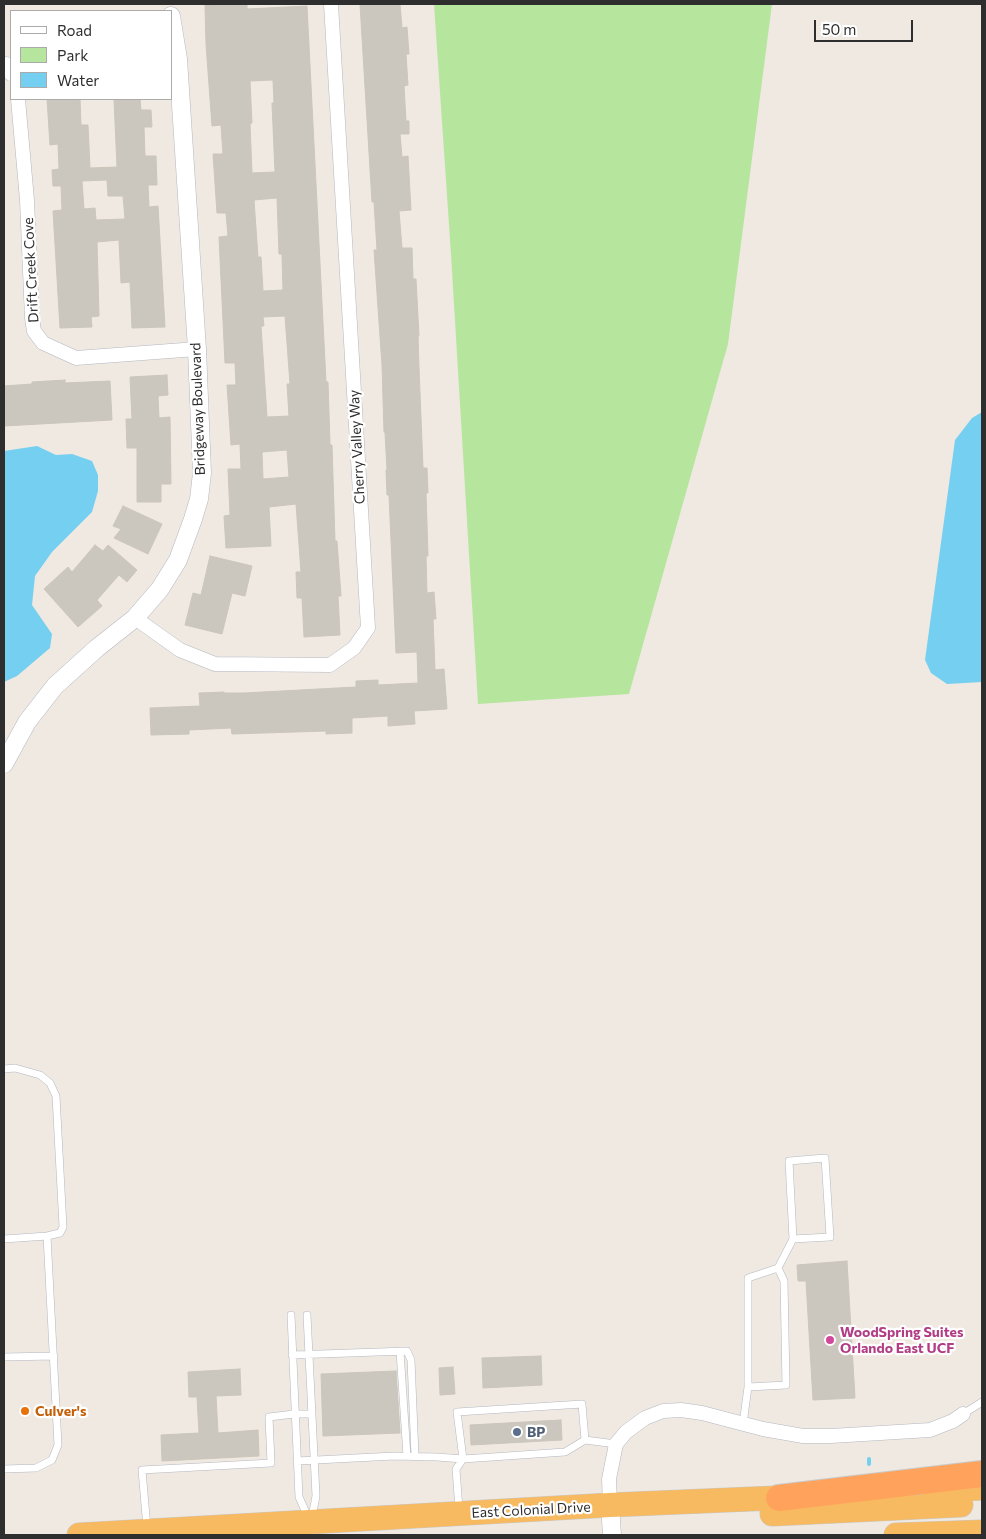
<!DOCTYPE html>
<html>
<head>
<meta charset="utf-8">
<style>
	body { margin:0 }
	#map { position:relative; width:986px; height:1539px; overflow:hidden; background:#efe9e1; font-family:Commissioner,sans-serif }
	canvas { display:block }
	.frame { position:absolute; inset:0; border:5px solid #2e2e2e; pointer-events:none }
	.legend { position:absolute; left:10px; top:10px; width:162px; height:90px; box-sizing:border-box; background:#fff; border:1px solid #ababab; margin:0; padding:6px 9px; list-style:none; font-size:15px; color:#2e2e2e }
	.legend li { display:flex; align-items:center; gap:10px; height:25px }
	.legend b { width:25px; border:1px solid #ababab }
	.scale { position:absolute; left:814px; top:20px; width:99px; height:22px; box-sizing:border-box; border:2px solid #2e2e2e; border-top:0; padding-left:6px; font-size:15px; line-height:18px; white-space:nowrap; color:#2e2e2e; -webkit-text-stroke:4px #fff; paint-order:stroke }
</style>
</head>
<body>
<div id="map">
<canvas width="986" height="1539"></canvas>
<div class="frame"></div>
<ul class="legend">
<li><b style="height:6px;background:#fff"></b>Road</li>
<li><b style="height:14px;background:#b6e59e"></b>Park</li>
<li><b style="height:14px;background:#75cff0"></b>Water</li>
</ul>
<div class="scale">50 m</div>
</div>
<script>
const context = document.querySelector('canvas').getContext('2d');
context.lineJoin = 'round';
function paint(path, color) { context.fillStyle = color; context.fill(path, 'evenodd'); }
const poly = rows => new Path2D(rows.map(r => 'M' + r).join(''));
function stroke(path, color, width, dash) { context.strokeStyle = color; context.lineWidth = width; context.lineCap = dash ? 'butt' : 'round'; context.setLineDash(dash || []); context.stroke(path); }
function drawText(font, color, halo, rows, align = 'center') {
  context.font = font + ' Commissioner,sans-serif'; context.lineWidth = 4.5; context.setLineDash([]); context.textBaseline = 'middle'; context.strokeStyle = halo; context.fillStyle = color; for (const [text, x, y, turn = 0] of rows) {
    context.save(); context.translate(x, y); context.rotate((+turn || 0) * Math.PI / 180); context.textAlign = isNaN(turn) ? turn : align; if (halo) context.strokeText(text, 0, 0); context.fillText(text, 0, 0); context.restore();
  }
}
paint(poly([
	[434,4,772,4,728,344,629,694,478,704,451,254]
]), '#b6e59e');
paint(poly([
	[982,412,982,682,947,684,931,673,925,660,955,440,972,418],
	[37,446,56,455,72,454,92,461,98,475,98,491,92,512,52,552,35,576,32,605,52,634,50,648,17,676,4,682,4,451]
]), '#75cff0');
stroke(poly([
	[869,1459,869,1464]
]), '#75cff0', 4);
const building = poly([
	[247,4,247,9,307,6,326,382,328,382,330,445,332,445,335,541,337,541,341,596,338,596,340,635,304,637,302,598,297,598,296,572,301,572,296,504,269,507,271,546,226,548,224,516,230,515,228,469,241,469,240,444,231,445,227,385,236,385,235,363,225,363,219,237,228,236,226,213,217,213,213,154,223,154,221,125,212,126,206,44,205,5,247,4],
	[273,80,274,103,272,103,275,172,252,173,250,124,252,123,250,81,273,80],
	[277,198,279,254,282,254,283,290,263,291,261,257,258,257,254,200,277,198],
	[285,316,290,384,287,384,289,416,267,417,261,326,264,326,263,317,285,316],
	[287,450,289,477,263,479,262,452,287,450],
	[360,4,400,4,402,28,407,27,409,54,406,54,408,85,404,86,406,121,409,121,409,134,400,134,402,157,408,156,411,210,399,211,402,248,412,248,413,279,416,279,419,336,418,336,419,368,423,468,427,468,428,493,426,493,428,556,426,556,427,593,434,592,436,619,433,619,435,670,444,669,447,709,414,711,415,724,388,726,388,716,352,718,352,733,326,734,326,731,232,734,231,728,189,730,189,734,151,735,150,708,200,706,199,693,224,692,224,693,244,693,356,687,356,681,378,680,378,685,418,683,417,652,396,653,389,495,387,495,386,470,387,470,385,432,384,432,382,365,374,250,377,250,374,202,372,202,360,4],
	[47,99,80,99,81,125,88,125,90,168,117,167,114,99,140,99,141,110,151,110,152,127,144,127,145,156,156,156,157,185,148,185,149,207,158,206,165,327,132,328,130,282,121,283,119,240,97,242,99,316,91,317,92,327,60,328,53,211,62,210,61,186,53,186,52,170,59,169,58,144,50,145,47,99],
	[107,180,108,196,123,196,125,219,96,220,95,208,84,209,82,181,107,180],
	[167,375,168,395,158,396,159,418,170,417,171,484,161,484,161,502,137,502,137,448,127,448,126,419,132,419,130,377,167,375],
	[65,380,65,383,110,381,112,420,4,426,4,386,32,384,32,382,65,380],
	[123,506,162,524,148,554,114,538,121,529,113,526,123,506],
	[95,545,103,551,108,545,137,570,127,582,119,575,97,600,102,606,78,627,44,589,68,567,72,572,95,545],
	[210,556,252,566,245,596,232,593,222,634,185,625,193,593,201,595,210,556],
	[847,1261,855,1398,813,1400,806,1281,798,1281,797,1265,847,1261],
	[541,1356,542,1385,483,1388,482,1358,541,1356],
	[453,1367,455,1394,440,1395,439,1368,453,1367],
	[240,1369,241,1395,216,1396,218,1433,258,1430,259,1456,162,1461,161,1435,199,1433,197,1397,189,1397,188,1372,240,1369],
	[396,1371,400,1433,323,1436,321,1374,396,1371],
	[561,1420,562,1440,471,1445,470,1425,561,1420]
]);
paint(building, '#cbc7bf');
stroke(building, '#cbc5ba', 1);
const service = poly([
	[4,1069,15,1068,40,1075,50,1083,56,1096,63,1227,60,1233,47,1236],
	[4,1239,47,1236,58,1445,52,1460,36,1468,4,1469],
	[778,1268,793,1239,830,1237,825,1158,789,1161,793,1239],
	[291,1315,299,1497,308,1517],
	[307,1315,316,1496,312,1517],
	[400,1351,407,1456],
	[292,1355,407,1351,411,1360,415,1456],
	[4,1357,54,1356],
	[963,1414,982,1402],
	[743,1424,748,1387,786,1385,784,1281,778,1268,748,1278,748,1387],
	[297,1461,394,1456,437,1457,463,1459,457,1412,582,1404,585,1440],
	[459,1509,456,1469,463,1459,565,1452,585,1440,616,1444],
	[147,1528,142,1470,271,1463,269,1417,294,1414,312,1414]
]);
const minor = poly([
	[6,64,11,74],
	[18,99,27,200,32,318,34,331,43,343,76,358,197,349],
	[135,618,180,650,215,664,330,665,354,648,368,628,331,4],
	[610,1505,609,1479,616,1444,626,1432,645,1418,663,1411,681,1410,702,1413,763,1429,803,1436,831,1436,930,1430,953,1421,963,1414]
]);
const tertiary = poly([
	[4,764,27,722,55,686,97,648,135,618,160,589,178,560,193,519,199,499,202,473,197,349,178,59,171,16],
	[610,1505,612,1535]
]);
const trunk = poly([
	[934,1491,982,1488],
	[772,1514,961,1505],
	[79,1535,610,1505,798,1497],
	[896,1535,982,1532]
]);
const motorway = poly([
	[779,1498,982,1474]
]);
stroke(service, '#b4b7c1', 8);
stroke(minor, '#b4b7c1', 15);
stroke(tertiary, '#b4b7c1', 19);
stroke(trunk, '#c9c9c9', 25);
stroke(motorway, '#c9c9c9', 28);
stroke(service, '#fff', 7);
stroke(minor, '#fff', 14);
stroke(tertiary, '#fff', 18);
stroke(trunk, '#f8ba60', 24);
stroke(motorway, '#ffa35c', 26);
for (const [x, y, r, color] of [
	[830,1340,5,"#d1479c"],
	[25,1411,5,"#e8710a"],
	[517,1432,5,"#5c6f8a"]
]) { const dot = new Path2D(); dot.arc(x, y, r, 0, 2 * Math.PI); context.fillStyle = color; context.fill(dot); stroke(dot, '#fff', 2); }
drawText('14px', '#2e2e2e', '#fff', [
	["Drift Creek Cove",31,270,-93],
	["Bridgeway Boulevard",198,409,-92],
	["Cherry Valley Way",357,447,-93],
	["East Colonial Drive",531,1510,-3]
]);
drawText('bold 14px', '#b23c85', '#fff', [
	["WoodSpring Suites",840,1332],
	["Orlando East UCF",840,1348]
], 'left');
drawText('bold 14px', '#c56008', '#fff', [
	["Culver's",35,1411]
], 'left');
drawText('bold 14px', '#4e5e75', '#fff', [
	["BP",527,1432]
], 'left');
</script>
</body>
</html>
